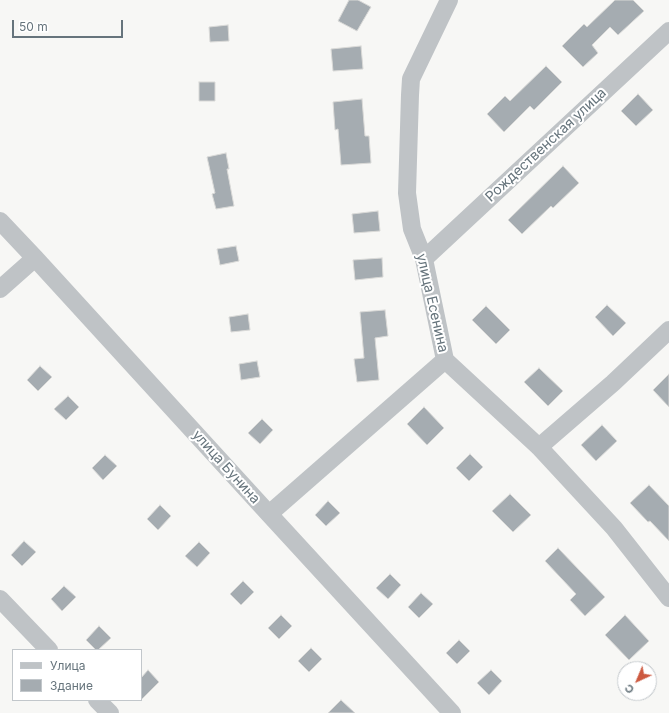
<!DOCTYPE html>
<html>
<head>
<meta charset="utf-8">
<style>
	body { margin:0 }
	#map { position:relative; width:669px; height:713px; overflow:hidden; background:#f7f7f5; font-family:Inter,sans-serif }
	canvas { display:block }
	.legend { position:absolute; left:12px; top:649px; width:130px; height:52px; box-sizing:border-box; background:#fff; border:1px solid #c2c7cb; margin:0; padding:5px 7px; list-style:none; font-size:12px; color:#66747c }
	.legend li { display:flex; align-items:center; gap:8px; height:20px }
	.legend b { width:20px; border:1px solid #c2c7cb }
	.north { position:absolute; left:617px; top:661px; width:40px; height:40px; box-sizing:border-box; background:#fff; border:1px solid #c2c7cb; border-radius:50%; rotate:224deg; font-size:11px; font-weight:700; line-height:16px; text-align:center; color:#66747c }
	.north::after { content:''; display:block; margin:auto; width:14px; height:18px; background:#cd593f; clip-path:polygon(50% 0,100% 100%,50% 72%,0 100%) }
	.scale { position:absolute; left:12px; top:20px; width:111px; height:18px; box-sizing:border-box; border:2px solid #66747c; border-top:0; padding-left:5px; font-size:12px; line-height:14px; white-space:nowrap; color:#66747c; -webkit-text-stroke:3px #fff; paint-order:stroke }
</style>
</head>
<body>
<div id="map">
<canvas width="669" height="713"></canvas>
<ul class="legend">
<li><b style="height:5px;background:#bfc3c6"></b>Улица</li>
<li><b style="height:11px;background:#a5acb1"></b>Здание</li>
</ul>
<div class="north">С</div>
<div class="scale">50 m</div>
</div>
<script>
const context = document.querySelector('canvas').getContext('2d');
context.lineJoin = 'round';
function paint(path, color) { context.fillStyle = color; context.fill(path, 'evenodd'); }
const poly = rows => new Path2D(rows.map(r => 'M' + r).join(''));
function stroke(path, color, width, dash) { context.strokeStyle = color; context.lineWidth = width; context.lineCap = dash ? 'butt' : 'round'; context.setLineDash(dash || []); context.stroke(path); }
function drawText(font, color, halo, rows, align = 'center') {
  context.font = font + ' Inter,sans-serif'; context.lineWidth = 4; context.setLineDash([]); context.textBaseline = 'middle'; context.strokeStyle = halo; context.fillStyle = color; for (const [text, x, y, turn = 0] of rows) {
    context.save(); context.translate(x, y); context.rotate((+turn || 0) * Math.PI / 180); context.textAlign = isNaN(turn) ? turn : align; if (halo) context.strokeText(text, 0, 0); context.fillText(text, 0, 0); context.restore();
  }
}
const building = poly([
	[349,0,358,0,371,7,357,31,338,21,349,0],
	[615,0,633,0,644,11,618,35,610,27,592,45,598,53,583,67,562,46,584,24,587,27,615,0],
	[228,25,229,41,210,42,209,27,228,25],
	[361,46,363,69,333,71,331,49,361,46],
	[546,66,562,82,534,110,530,106,504,132,487,114,505,96,510,101,546,66],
	[199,82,215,82,215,101,199,101,199,82],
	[638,94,653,110,636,126,621,111,638,94],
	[362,99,365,136,369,136,371,163,341,165,338,129,335,130,333,102,362,99],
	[226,153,229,169,227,169,234,206,216,209,212,194,215,193,207,157,226,153],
	[563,166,579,183,553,208,551,206,522,234,508,220,563,166],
	[378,211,380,231,354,233,352,214,378,211],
	[236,246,239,261,220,265,217,249,236,246],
	[382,258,383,277,355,280,353,260,382,258],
	[607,305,626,323,613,336,595,317,607,305],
	[486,306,510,330,496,344,472,320,486,306],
	[385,310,388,336,375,338,379,380,357,382,354,359,364,358,360,312,385,310],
	[248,314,250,330,231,332,229,317,248,314],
	[257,361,260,377,241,380,239,364,257,361],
	[40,366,52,377,38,391,27,380,40,366],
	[539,368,563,391,548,406,524,382,539,368],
	[669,374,669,407,653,390,669,374],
	[68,396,79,407,66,420,54,409,68,396],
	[424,407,444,428,427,445,407,424,424,407],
	[262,419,273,430,260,444,248,433,262,419],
	[602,425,617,441,596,461,581,445,602,425],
	[470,454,483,467,469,481,456,468,470,454],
	[105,455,117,466,103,480,92,468,105,455],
	[649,485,669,506,669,541,650,521,648,522,630,503,649,485],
	[510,494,531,515,513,532,492,511,510,494],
	[328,501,340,513,326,526,315,515,328,501],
	[160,505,171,516,158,530,147,519,160,505],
	[24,541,36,552,22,566,11,555,24,541],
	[199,542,210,553,197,567,185,556,199,542],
	[558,548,605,597,585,616,570,600,576,594,545,561,558,548],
	[390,574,401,585,388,599,376,588,390,574],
	[243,581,254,592,241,605,230,594,243,581],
	[64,586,76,597,62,611,51,599,64,586],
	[421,593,433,604,419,618,408,607,421,593],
	[281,615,292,626,279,639,268,628,281,615],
	[625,615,649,641,629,660,605,635,625,615],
	[99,626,111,638,98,650,96,650,86,640,99,626],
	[459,640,470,651,457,664,446,653,459,640],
	[311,648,322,659,309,672,298,661,311,648],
	[148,670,159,682,141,700,141,678,148,670],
	[491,670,502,681,489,695,477,683,491,670],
	[341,700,355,713,328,713,341,700]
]);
paint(building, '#a5acb1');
stroke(building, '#d9d9d7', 1);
stroke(poly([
	[449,0,411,79,410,95,407,193,412,229,424,259,445,360,539,447,614,528,669,598],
	[0,221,35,258,269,514,452,713],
	[424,259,669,31],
	[0,289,35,258],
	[539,447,613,383,669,330],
	[269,514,445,360],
	[0,599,49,650],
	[97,700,110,713]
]), '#bfc3c6', 18);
drawText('14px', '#66747c', '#fff', [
	["Рождественская улица",546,145,-43],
	["улица Есенина",432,303,77],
	["улица Бунина",226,467,48]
]);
</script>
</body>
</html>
